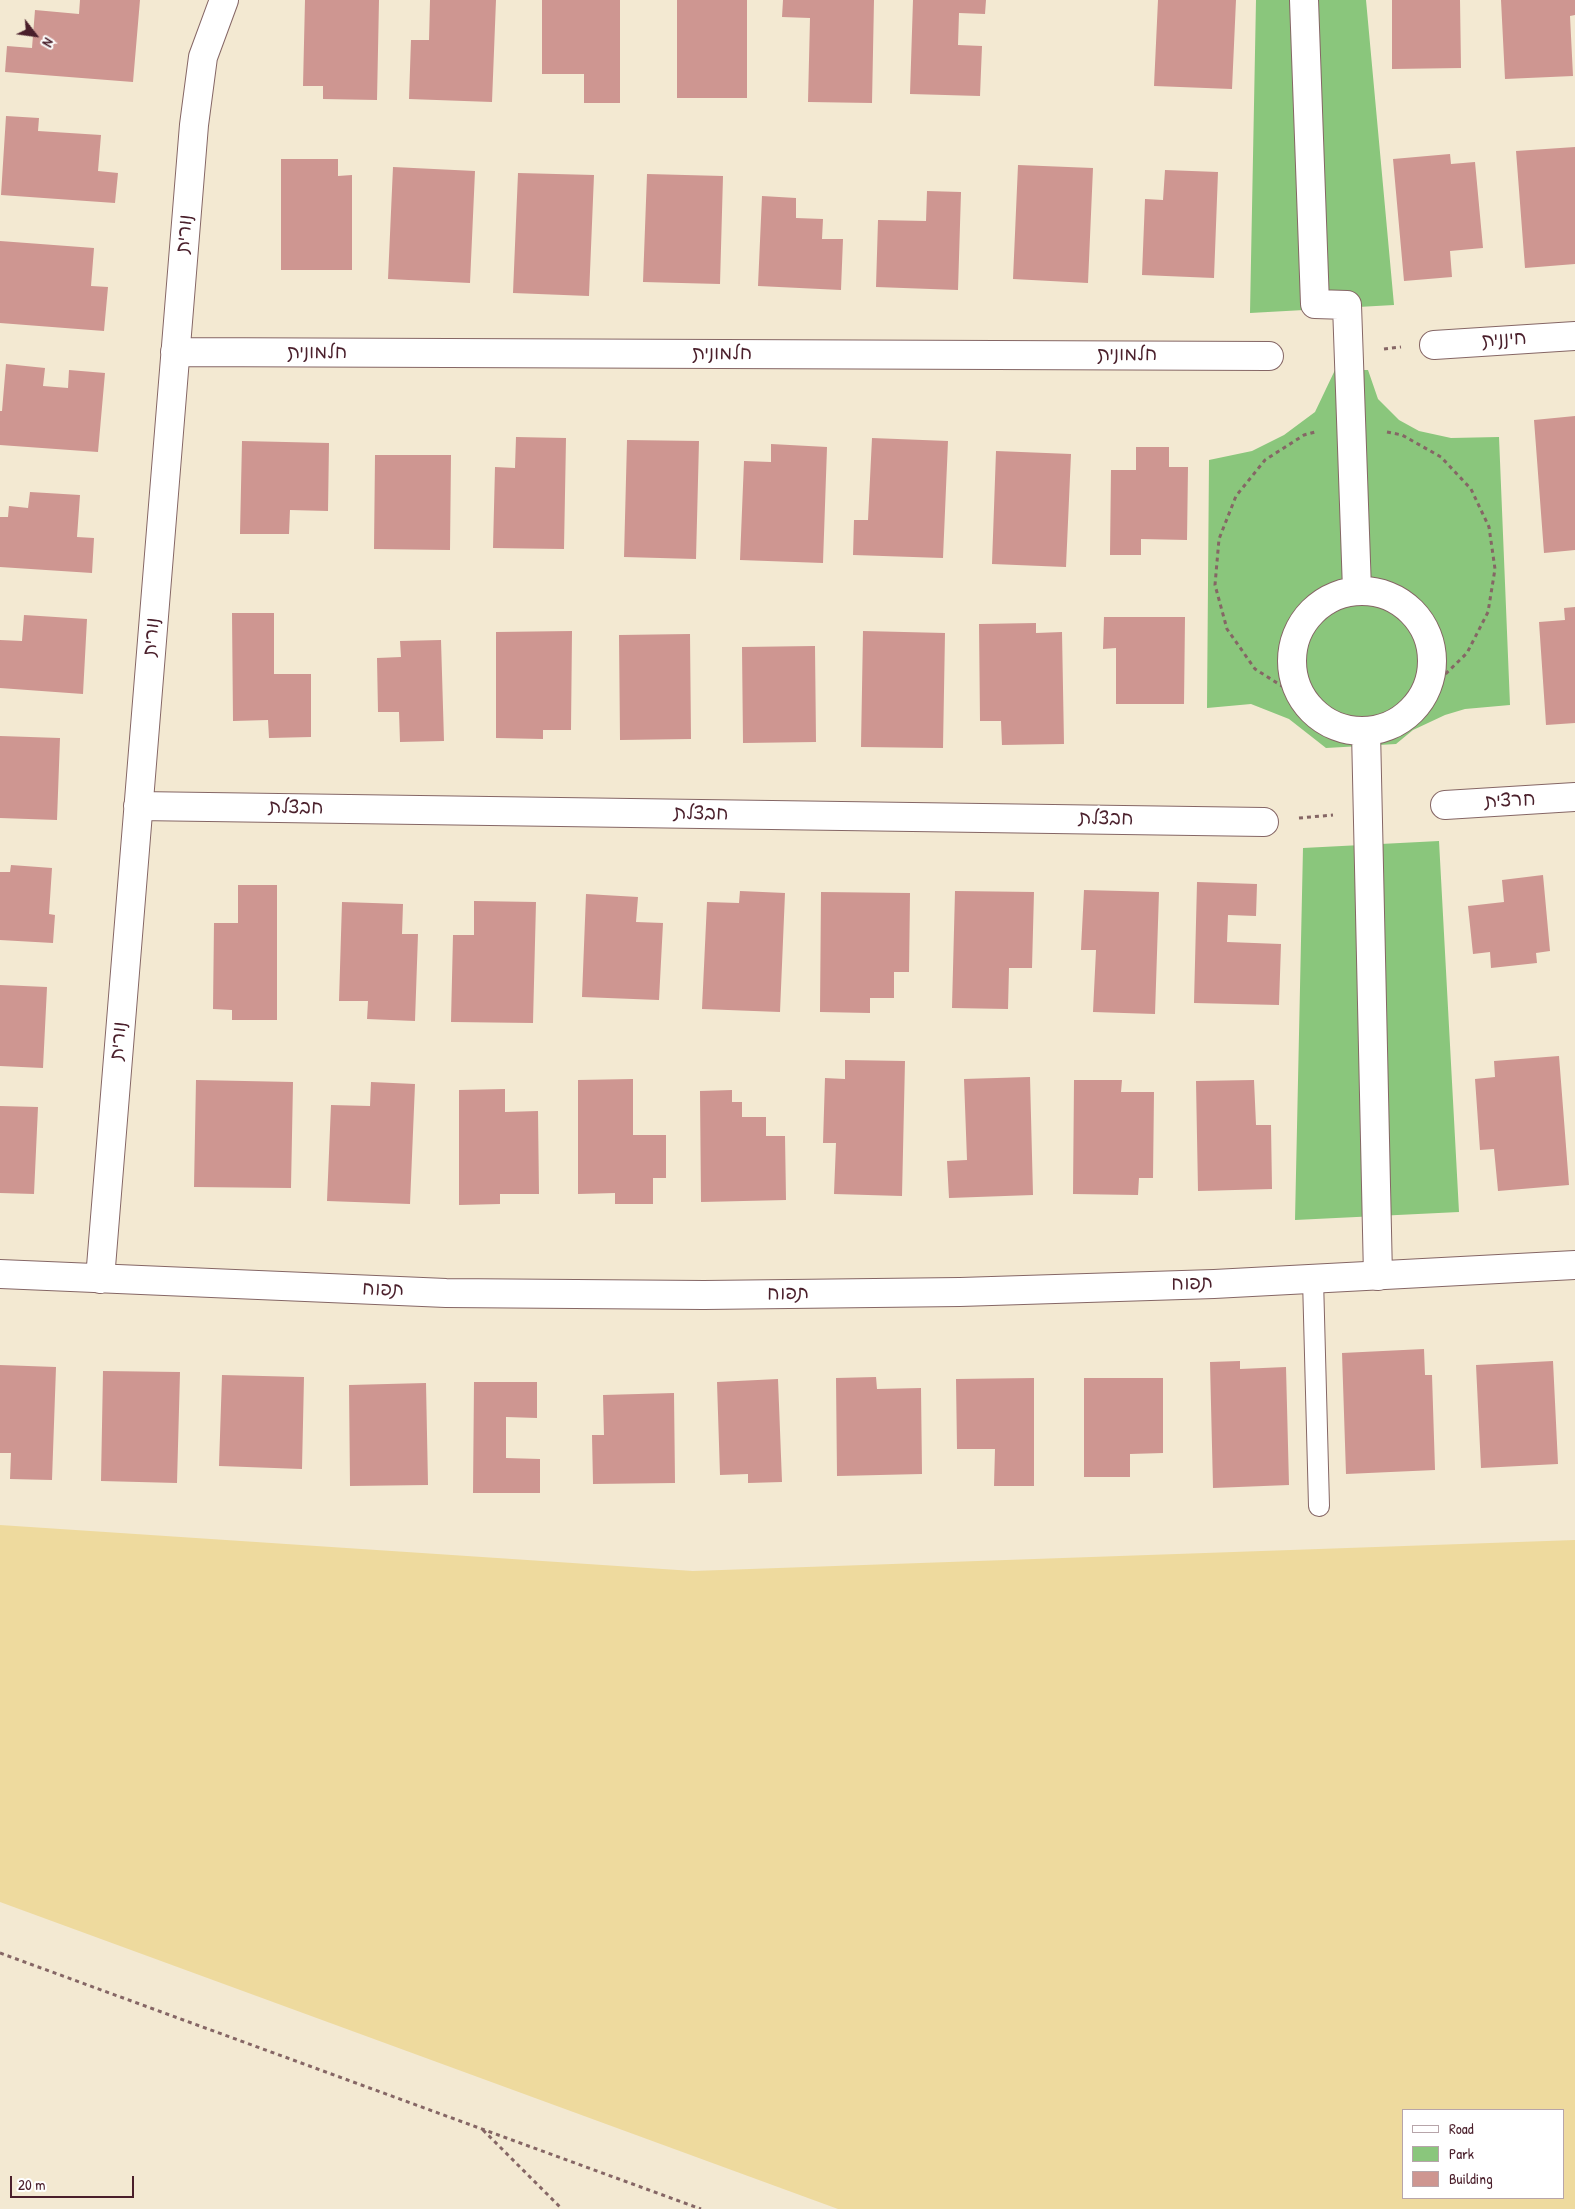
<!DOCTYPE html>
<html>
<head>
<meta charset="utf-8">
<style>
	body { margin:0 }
	#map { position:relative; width:1575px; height:2209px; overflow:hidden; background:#f3e9d2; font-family:"Patrick Hand",sans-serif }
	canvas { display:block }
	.legend { position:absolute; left:1402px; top:2109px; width:162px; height:90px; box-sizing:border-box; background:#fff; border:1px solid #b7a5aa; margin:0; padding:6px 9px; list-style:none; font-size:15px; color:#4a1f2b }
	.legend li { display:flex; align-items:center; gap:10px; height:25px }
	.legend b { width:25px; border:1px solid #b7a5aa }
	.north { position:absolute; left:10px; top:10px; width:50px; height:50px; -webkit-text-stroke:4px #fff; paint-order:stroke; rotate:120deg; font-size:14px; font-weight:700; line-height:20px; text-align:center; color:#4a1f2b }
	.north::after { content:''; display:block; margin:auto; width:18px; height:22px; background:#4a1f2b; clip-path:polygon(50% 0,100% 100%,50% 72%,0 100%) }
	.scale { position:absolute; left:10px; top:2176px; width:124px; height:22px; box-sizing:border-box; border:2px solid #4a1f2b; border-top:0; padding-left:6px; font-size:15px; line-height:18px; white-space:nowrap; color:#4a1f2b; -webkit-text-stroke:4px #fff; paint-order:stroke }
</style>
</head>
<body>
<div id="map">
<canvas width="1575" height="2209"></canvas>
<ul class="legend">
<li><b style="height:6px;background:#fff"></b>Road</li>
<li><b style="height:14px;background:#8ac67c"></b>Park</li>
<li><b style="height:14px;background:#ce9691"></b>Building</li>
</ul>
<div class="north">N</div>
<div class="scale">20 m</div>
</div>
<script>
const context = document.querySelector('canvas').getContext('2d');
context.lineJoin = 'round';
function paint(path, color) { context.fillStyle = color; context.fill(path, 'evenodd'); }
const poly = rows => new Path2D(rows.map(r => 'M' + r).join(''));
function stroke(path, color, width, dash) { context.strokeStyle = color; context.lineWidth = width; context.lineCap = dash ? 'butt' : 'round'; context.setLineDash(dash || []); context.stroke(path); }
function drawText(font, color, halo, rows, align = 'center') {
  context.font = font + ' "Patrick Hand","Playpen Sans Hebrew",sans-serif'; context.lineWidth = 5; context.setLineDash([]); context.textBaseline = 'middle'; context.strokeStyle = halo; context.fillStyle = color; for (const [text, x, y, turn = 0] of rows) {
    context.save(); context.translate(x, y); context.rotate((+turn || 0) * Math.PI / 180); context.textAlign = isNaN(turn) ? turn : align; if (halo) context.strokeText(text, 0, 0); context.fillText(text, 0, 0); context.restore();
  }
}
paint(poly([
	[1256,0,1366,0,1394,305,1250,313],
	[1335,370,1368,370,1378,399,1399,420,1419,431,1451,438,1499,437,1510,705,1465,709,1445,715,1413,730,1396,744,1326,748,1289,719,1251,704,1207,708,1209,460,1252,451,1284,435,1315,412],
	[1439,841,1459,1212,1295,1220,1303,848]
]), '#8ac67c');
paint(poly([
	[0,1525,693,1571,1575,1540,1575,2209,838,2209,0,1902],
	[1404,2110,1564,2110,1564,2198,1404,2198]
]), '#eeda9e');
paint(poly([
	[80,0,140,0,133,82,5,72,7,46,32,48,35,10,79,14],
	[305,0,379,0,377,100,323,99,323,86,303,86],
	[430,0,496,0,492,102,409,99,411,40,429,40],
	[542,0,620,0,620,103,584,103,584,74,542,74],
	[677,0,747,0,747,98,677,98],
	[783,0,874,0,872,103,808,102,810,18,782,17],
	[913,0,986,0,985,14,959,13,958,45,982,46,980,96,910,94],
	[1158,0,1236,0,1232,89,1154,86],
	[1392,0,1460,0,1461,68,1392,69],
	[1501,0,1575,0,1575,15,1570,16,1573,76,1505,79],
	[6,116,39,118,38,131,101,135,98,171,118,173,115,203,1,195],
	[1575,147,1575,264,1525,268,1516,151],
	[1450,154,1451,164,1475,162,1483,248,1450,251,1452,277,1404,281,1393,159],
	[281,159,338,159,338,176,352,175,352,270,281,270],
	[1018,165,1093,168,1088,283,1013,279],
	[393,167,475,171,470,283,388,279],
	[1165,170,1218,172,1214,278,1142,275,1145,199,1163,200],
	[518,173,594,175,589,296,513,293],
	[647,174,723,176,720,284,643,282],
	[927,191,961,192,958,290,876,287,878,220,926,221],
	[762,196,796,198,796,218,823,219,822,239,843,239,841,290,758,286],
	[0,241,94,248,91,286,108,287,104,331,0,323],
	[6,364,45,368,43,386,68,388,69,370,105,373,98,452,0,445,0,411,2,411],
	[1575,416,1575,550,1544,553,1534,420],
	[516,437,566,438,564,549,493,548,495,467,515,468],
	[872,438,948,441,943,558,853,555,854,520,868,520],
	[627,440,699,441,696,559,624,557],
	[242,441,329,443,328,511,290,510,289,534,240,534],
	[771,444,827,447,823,563,740,560,744,461,771,462],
	[1136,447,1169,447,1169,467,1188,467,1187,540,1141,539,1141,555,1110,555,1111,470,1136,470],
	[996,451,1071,454,1066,567,992,564],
	[375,455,451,455,450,550,374,549],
	[30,492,80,495,77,537,94,538,92,573,0,567,0,517,8,517,9,506,28,508],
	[1575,607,1575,723,1546,725,1539,622,1565,620,1564,608],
	[232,613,274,613,274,674,311,674,311,737,269,738,268,720,233,721],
	[24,615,87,619,83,694,0,688,0,640,22,641],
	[1104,617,1185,617,1184,704,1116,704,1116,648,1103,649],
	[1036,623,1036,633,1062,632,1064,744,1002,745,1001,721,980,721,979,624],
	[572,631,571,730,543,730,543,739,496,738,496,632],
	[863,631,945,633,943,748,861,747],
	[690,634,691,739,620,740,619,635],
	[441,640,444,741,400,742,399,712,378,712,377,658,401,657,400,641],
	[815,646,816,742,743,743,742,647],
	[0,736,60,738,57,820,0,818],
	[11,865,52,868,49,914,55,915,53,943,0,940,0,872,10,872],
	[1543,875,1550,951,1536,953,1537,963,1491,968,1490,952,1473,954,1468,906,1504,902,1502,880],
	[1197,882,1257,884,1256,916,1228,915,1227,942,1281,944,1279,1005,1194,1003],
	[238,885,277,885,277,1020,232,1020,232,1010,213,1009,214,923,238,923],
	[1084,890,1159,892,1155,1014,1093,1012,1096,950,1081,950],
	[740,891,785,893,780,1012,702,1009,707,902,739,903],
	[955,891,1034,892,1032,968,1009,968,1008,1009,952,1008],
	[821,892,910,893,909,972,894,972,894,998,870,998,870,1013,820,1012],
	[586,894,638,897,636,922,663,923,659,1000,582,997],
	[474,901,536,902,533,1023,451,1022,453,935,474,935],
	[342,902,403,904,402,934,418,934,415,1021,367,1019,368,1001,339,1001],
	[0,985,47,987,43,1068,0,1066],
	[1559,1056,1569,1185,1498,1191,1494,1149,1480,1150,1475,1079,1495,1077,1494,1061],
	[845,1060,905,1061,902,1196,834,1194,836,1143,823,1143,825,1078,845,1079],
	[1030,1077,1033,1195,949,1198,947,1161,967,1160,964,1079],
	[633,1079,633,1135,666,1135,666,1178,653,1178,653,1204,615,1204,615,1193,578,1194,578,1080],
	[196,1080,293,1082,291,1188,194,1187],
	[1074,1080,1122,1080,1121,1092,1154,1092,1153,1178,1139,1178,1138,1195,1073,1194],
	[1254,1080,1256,1125,1271,1125,1272,1189,1198,1191,1196,1081],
	[371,1082,415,1084,410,1204,327,1201,331,1105,370,1106],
	[505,1089,505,1112,538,1111,539,1194,500,1194,500,1204,459,1205,459,1090],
	[732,1090,732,1102,742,1102,742,1117,766,1117,766,1136,785,1136,786,1200,701,1202,700,1091],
	[0,1106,38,1107,34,1194,0,1193],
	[1424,1349,1425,1375,1432,1375,1435,1470,1346,1474,1342,1353],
	[1240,1361,1240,1369,1286,1367,1289,1485,1213,1488,1210,1362],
	[1553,1361,1558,1464,1481,1468,1476,1365],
	[0,1365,56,1367,52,1480,10,1479,11,1453,0,1453],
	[103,1371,180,1372,177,1483,101,1481],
	[222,1375,304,1377,302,1469,219,1466],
	[876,1377,877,1389,921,1388,922,1474,837,1476,836,1378],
	[1034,1378,1034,1486,994,1486,995,1449,957,1449,956,1379],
	[1084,1378,1163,1378,1163,1453,1130,1454,1130,1477,1084,1477],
	[778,1379,782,1482,748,1483,748,1474,720,1475,717,1382],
	[474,1382,537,1382,537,1418,506,1417,506,1458,540,1459,540,1493,473,1493],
	[426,1383,428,1485,350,1486,349,1385],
	[674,1393,675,1483,593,1484,592,1435,604,1435,603,1395]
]), '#ce9691');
const service = poly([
	[1313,1279,1319,1506]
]);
const pedestrian = poly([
	[1304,0,1315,304,1347,305,1357,590],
	'1292 661a70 70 0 1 1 140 0a70 70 0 1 1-140 0Z',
	[1366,731,1378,1276]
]);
const minor = poly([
	[1434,345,1575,336],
	[175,352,1269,356],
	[1445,805,1575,797],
	[138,806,1264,822],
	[0,1274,446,1293,704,1295,960,1292,1214,1284,1575,1265],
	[100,1279,194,125,203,57,224,0]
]);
stroke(service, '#856665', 22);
stroke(pedestrian, '#856665', 30);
stroke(minor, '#856665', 30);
stroke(poly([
	[1384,349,1401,347],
	[1387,432,1402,435,1441,457,1471,489,1489,527,1495,569,1488,612,1467,653,1423,696],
	[1304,700,1255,669,1227,629,1215,585,1219,539,1236,496,1265,460,1304,435,1315,432],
	[1299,818,1333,815],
	[0,1953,701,2209],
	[483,2130,562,2209]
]), '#856665', 3, [4, 4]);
stroke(service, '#fff', 20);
stroke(pedestrian, '#fff', 28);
stroke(minor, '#fff', 28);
drawText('19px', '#4a1f2b', '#fff', [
	["נורית",185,234,-85],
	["חיננית",1504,340,-4],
	["חלמונית",317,353],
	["חלמונית",722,354],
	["חלמונית",1127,355],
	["נורית",152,637,-85],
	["חרצית",1510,801,-3],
	["חבצלת",296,808,1],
	["חבצלת",701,814,1],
	["חבצלת",1106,819,1],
	["נורית",119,1041,-85],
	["תפוח",1192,1284,-2],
	["תפוח",383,1290,2],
	["תפוח",788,1294,-1]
]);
</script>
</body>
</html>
